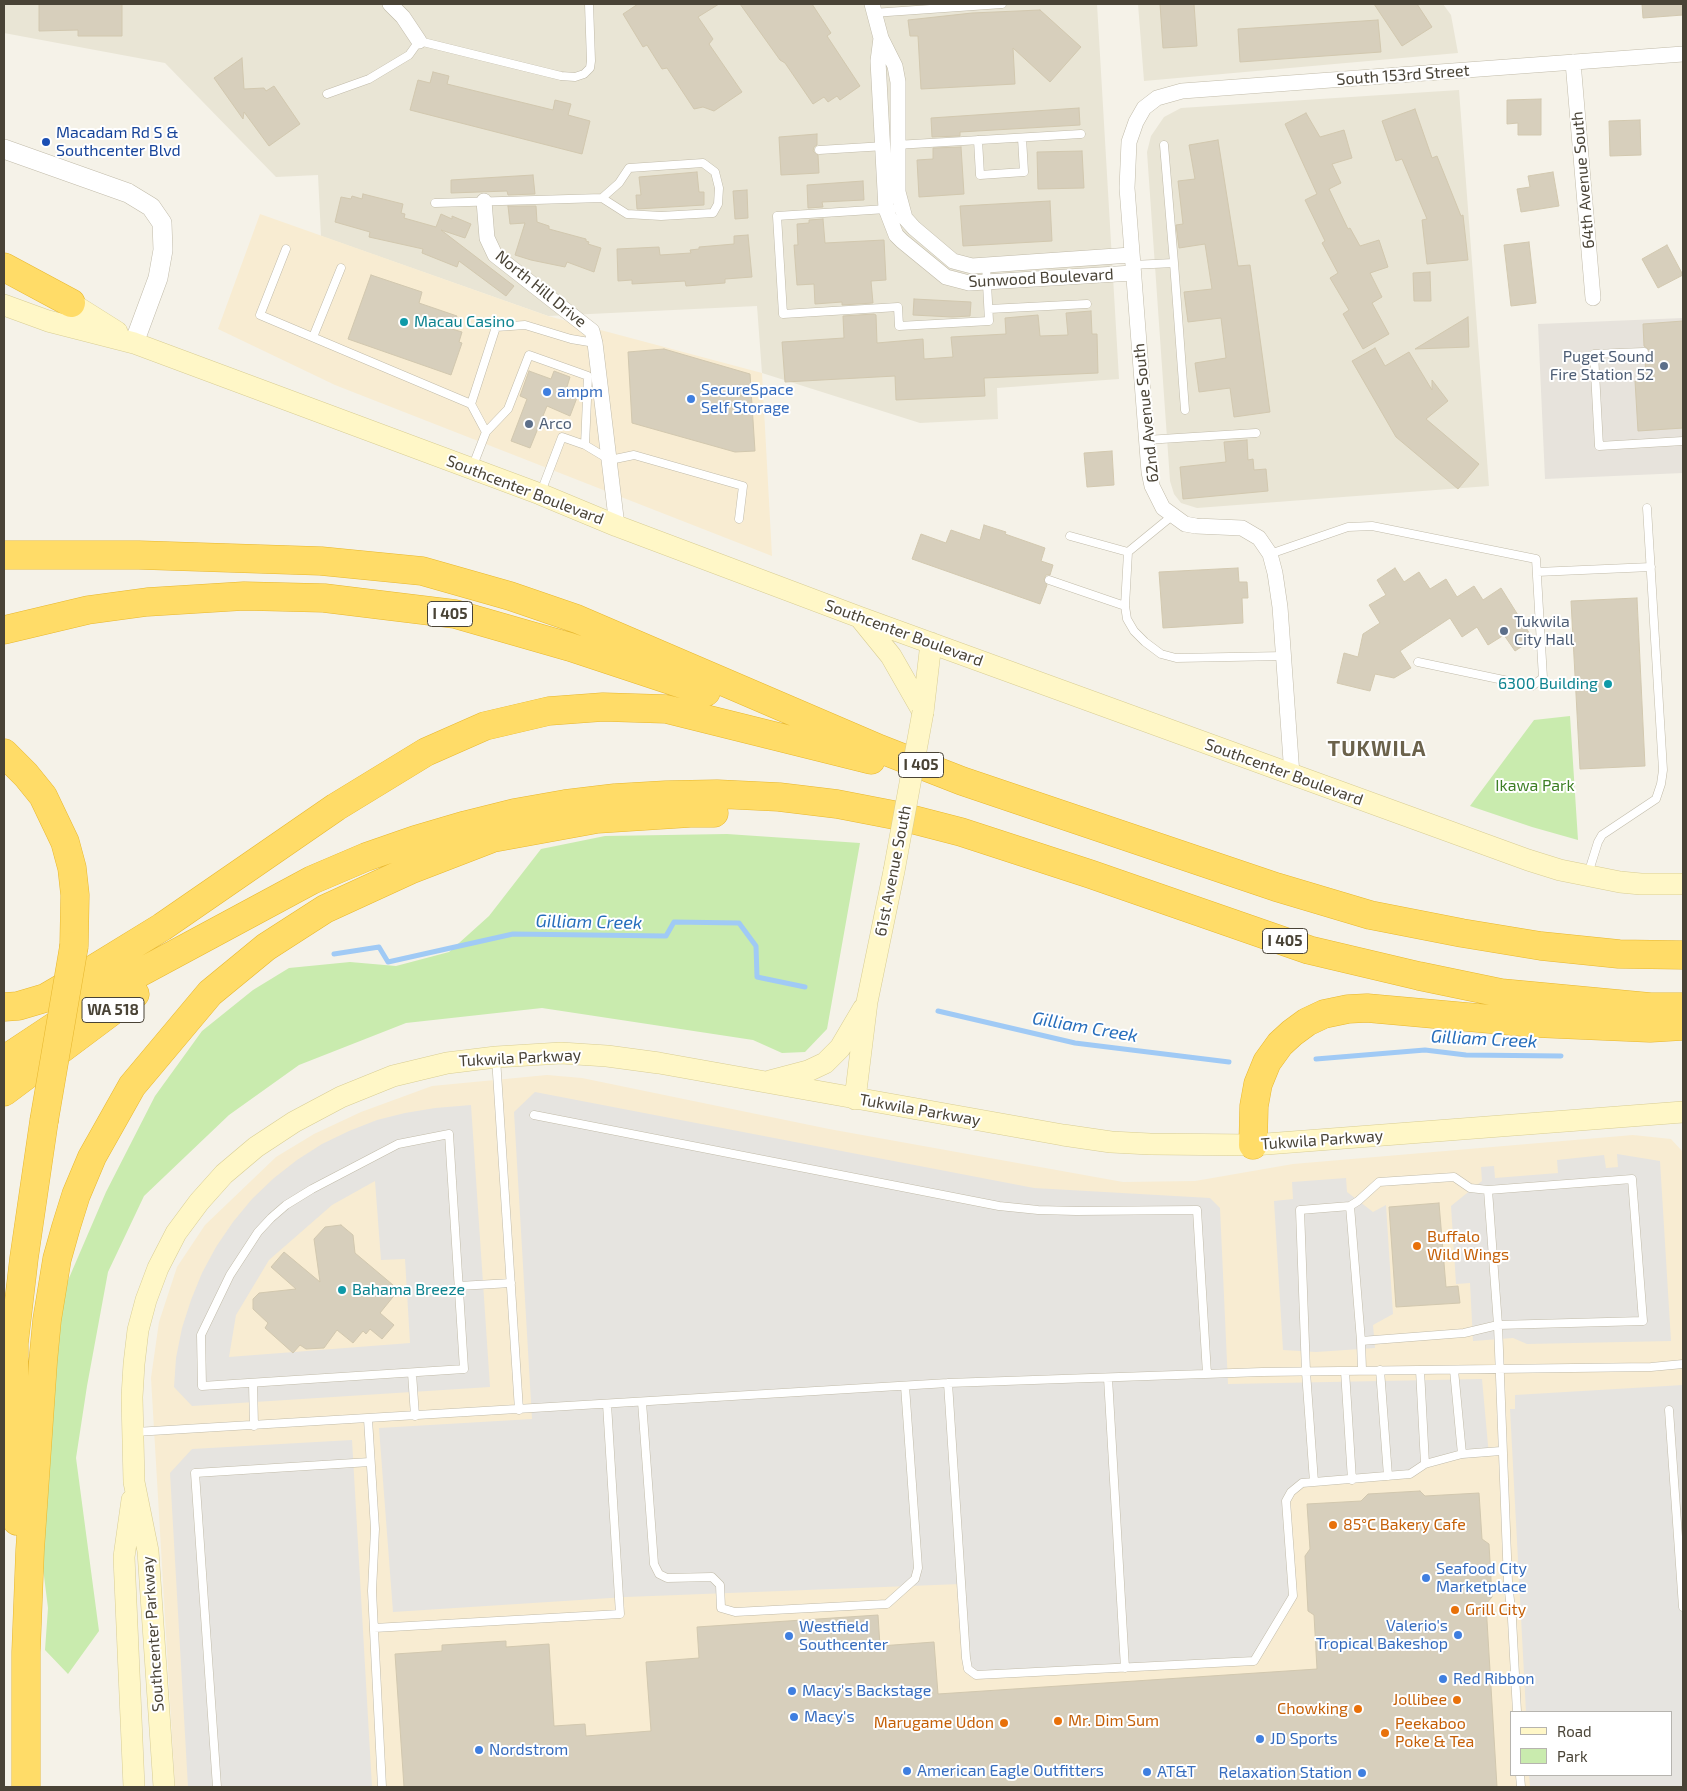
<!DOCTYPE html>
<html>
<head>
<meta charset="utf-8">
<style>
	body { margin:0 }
	#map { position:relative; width:1687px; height:1791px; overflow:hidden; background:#f5f2e8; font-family:"Exo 2",sans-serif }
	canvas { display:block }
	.frame { position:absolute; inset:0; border:5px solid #494336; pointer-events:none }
	.legend { position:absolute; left:1510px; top:1711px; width:162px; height:65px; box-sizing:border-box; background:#fff; border:1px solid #b6b4af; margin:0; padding:6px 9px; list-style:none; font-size:15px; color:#494336 }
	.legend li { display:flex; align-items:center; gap:10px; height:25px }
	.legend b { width:25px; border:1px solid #b6b4af }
</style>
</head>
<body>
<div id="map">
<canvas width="1687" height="1791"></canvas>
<div class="frame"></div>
<ul class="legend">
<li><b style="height:6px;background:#fff7c7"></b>Road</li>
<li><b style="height:14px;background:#c9ebae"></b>Park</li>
</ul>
</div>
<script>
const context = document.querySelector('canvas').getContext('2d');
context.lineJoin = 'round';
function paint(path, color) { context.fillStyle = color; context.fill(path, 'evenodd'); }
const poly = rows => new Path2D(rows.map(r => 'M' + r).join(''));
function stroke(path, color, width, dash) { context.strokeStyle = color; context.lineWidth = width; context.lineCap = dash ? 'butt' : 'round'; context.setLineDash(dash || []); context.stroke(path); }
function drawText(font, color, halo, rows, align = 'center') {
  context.font = font + ' "Exo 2",sans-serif'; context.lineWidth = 4; context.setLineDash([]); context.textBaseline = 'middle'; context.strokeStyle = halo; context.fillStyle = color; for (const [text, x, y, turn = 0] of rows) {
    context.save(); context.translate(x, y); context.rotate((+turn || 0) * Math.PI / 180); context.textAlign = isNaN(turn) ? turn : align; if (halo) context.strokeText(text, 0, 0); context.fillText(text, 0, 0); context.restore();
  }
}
paint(poly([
	[4,4,1097,4,1119,379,997,388,998,419,920,423,762,373,757,306,548,316,321,236,318,175,276,177,165,63,4,33],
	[1138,4,1443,4,1451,15,1458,53,1144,81],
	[1459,90,1489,486,1197,508,1181,503,1174,494,1170,481,1147,152,1151,136,1164,117,1181,108]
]), '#e9e5d5');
paint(poly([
	[260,214,548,316,762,373,772,556,335,385,218,329],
	[547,1075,582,1078,829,1129,1123,1182,1195,1181,1293,1164,1633,1135,1671,1139,1683,1152,1683,1787,175,1787,151,1378,159,1322,177,1267,205,1225,276,1157,314,1134,361,1112,432,1086],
	[1511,1712,1671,1712,1671,1775,1511,1775]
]), '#f8ecd2');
paint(poly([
	[1683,318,1683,473,1545,479,1538,324]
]), '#e7e3dc');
paint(poly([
	[1570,716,1578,840,1532,827,1470,806,1534,720],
	[727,834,860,843,827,1029,805,1052,782,1053,753,1040,542,1008,406,1023,299,1065,229,1115,144,1196,108,1272,87,1386,76,1458,99,1631,68,1674,45,1650,48,1608,42,1560,46,1415,66,1285,106,1192,155,1096,202,1031,253,990,289,968,350,962,396,966,449,952,489,916,541,849,605,836]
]), '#c9ebae');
paint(poly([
	[535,1092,1034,1188,1210,1198,1220,1208,1228,1384,1482,1379,1489,1456,1439,1461,1410,1474,1301,1483,1286,1501,1293,1596,1254,1661,976,1675,968,1669,961,1584,626,1597,393,1612,379,1428,532,1419,514,1112],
	[471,1105,490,1387,192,1406,174,1387,176,1358,182,1328,191,1300,202,1273,216,1247,233,1222,252,1199,274,1178,297,1160,322,1144,349,1131,377,1120,405,1113,435,1108],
	[375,1181,381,1260,405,1259,410,1343,229,1357,236,1315,269,1260,332,1205],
	[1617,1154,1660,1161,1671,1341,1527,1344,1513,1338,1473,1341,1470,1283,1456,1284,1451,1206,1482,1181,1481,1167,1494,1166,1495,1178,1558,1173,1557,1160,1604,1155,1606,1168,1618,1167],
	[1346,1178,1347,1192,1373,1212,1386,1205,1393,1314,1373,1325,1375,1348,1316,1352,1283,1350,1274,1201,1293,1199,1292,1182],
	[1683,1385,1683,1787,1530,1787,1529,1775,1671,1775,1671,1712,1526,1712,1510,1409,1515,1409,1515,1395],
	[352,1440,372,1787,188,1787,170,1473,192,1449]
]), '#e6e4e0');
stroke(poly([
	[334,954,379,947,388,962,513,934,666,936,674,922,739,923,756,946,757,977,805,987],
	[938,1011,1075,1043,1229,1062],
	[1316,1059,1425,1050,1466,1055,1561,1056]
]), '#a0caf5', 5);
const building = poly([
	[39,4,122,4,122,36,78,36,78,30,39,31,39,4],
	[638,4,719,4,698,17,713,39,709,44,742,92,714,111,703,107,694,109,667,68,662,69,647,45,643,47,623,14,638,4],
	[740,4,812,4,831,33,827,36,860,86,840,100,837,96,828,102,824,97,813,104,785,63,780,60,740,4],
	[1160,4,1194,4,1197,46,1163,48,1160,4],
	[1374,4,1417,4,1432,27,1402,46,1374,4],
	[1642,4,1683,4,1683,15,1643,18,1642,4],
	[1040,10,1081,47,1050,82,1013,48,1015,84,921,89,918,36,910,36,908,20,972,13,1040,10],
	[1378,20,1381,52,1240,62,1238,29,1378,20],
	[242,58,244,89,264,88,266,91,274,86,300,124,269,146,244,112,243,119,214,78,242,58],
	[433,72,449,76,447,84,553,110,555,100,571,104,568,115,590,121,582,154,410,110,418,80,430,83,433,72],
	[1541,99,1541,135,1518,135,1518,123,1507,124,1507,100,1541,99],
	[1079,108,1080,125,960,132,960,136,932,137,931,118,1079,108],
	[1415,109,1432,158,1437,156,1461,216,1463,215,1468,260,1427,264,1422,220,1427,219,1402,159,1396,161,1382,121,1415,109],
	[1306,113,1320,137,1344,130,1352,158,1332,164,1341,183,1329,189,1348,229,1350,228,1360,246,1379,240,1388,267,1370,273,1382,297,1372,303,1389,334,1363,349,1343,314,1349,310,1330,278,1338,273,1322,243,1325,241,1305,200,1317,194,1285,124,1306,113],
	[1640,120,1641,155,1610,156,1609,121,1640,120],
	[817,134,817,145,814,147,813,151,818,155,819,173,781,175,779,137,817,134],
	[1218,140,1238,266,1250,265,1270,412,1234,417,1230,388,1199,392,1195,363,1226,358,1221,318,1188,322,1184,292,1212,289,1205,244,1179,248,1176,225,1183,224,1178,181,1195,179,1189,145,1218,140],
	[961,147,964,194,919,197,917,160,933,159,933,148,961,147],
	[1082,151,1084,188,1038,189,1037,152,1082,151],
	[697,172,699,192,704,192,704,205,637,209,636,195,641,195,639,177,697,172],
	[1553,172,1559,206,1521,212,1517,189,1530,187,1528,176,1553,172],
	[533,175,535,194,508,195,507,191,451,193,451,180,533,175],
	[863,181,864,200,822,202,823,207,808,208,807,185,863,181],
	[747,190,748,218,735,219,733,191,747,190],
	[363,194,403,204,401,213,405,214,404,218,436,227,441,214,452,219,452,216,471,224,465,238,441,230,514,286,506,296,459,261,457,267,422,253,423,249,369,237,370,232,335,222,341,197,351,199,352,196,362,199,363,194],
	[1050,201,1052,241,963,246,960,206,1050,201],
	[508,206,536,206,537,222,549,226,549,229,586,239,586,241,589,242,588,244,601,248,594,272,567,262,565,267,531,260,515,255,525,223,510,224,508,206],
	[823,219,825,243,884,240,886,280,871,281,873,303,842,305,842,302,815,304,814,284,797,285,794,245,798,245,797,224,809,223,809,220,823,219],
	[748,235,752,277,725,279,725,283,686,286,685,281,632,284,632,280,618,281,617,249,659,247,660,255,691,253,690,250,699,249,699,247,734,244,734,236,748,235],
	[1529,242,1536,303,1511,306,1504,245,1529,242],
	[1667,245,1683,275,1658,288,1642,259,1667,245],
	[1430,272,1431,301,1414,301,1413,273,1430,272],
	[371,275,422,292,419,303,457,316,452,329,462,332,459,342,462,343,451,375,348,339,371,275],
	[914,299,971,302,970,316,952,317,913,315,914,299],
	[1091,311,1092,334,1097,334,1098,373,984,378,985,396,896,400,895,376,785,382,782,342,844,338,843,316,874,314,876,315,877,343,923,339,924,359,953,357,951,337,1006,334,1005,318,1038,315,1040,336,1068,335,1066,313,1091,311],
	[1468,317,1469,347,1415,349,1468,317],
	[1683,321,1683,428,1638,431,1635,381,1646,380,1645,358,1650,352,1648,349,1644,346,1643,324,1683,321],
	[1375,348,1385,366,1409,352,1432,390,1432,380,1448,401,1426,419,1479,464,1458,489,1396,437,1352,361,1375,348],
	[664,349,750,374,755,451,735,452,632,423,628,352,664,349],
	[529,371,551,379,554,371,570,377,566,390,578,395,570,416,547,406,530,448,511,441,527,399,520,396,529,371],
	[1247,440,1248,460,1253,459,1254,470,1266,469,1268,491,1183,499,1180,467,1226,462,1224,442,1247,440],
	[1112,451,1114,485,1087,487,1084,453,1112,451],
	[984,525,1006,532,1005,534,1045,548,1041,561,1053,565,1050,575,1046,575,1044,579,1047,585,1040,604,912,559,921,534,946,543,951,530,980,540,984,525],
	[1238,568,1239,582,1247,582,1248,598,1242,598,1243,623,1163,628,1159,572,1238,568],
	[1395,568,1404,582,1419,572,1430,589,1446,579,1457,597,1474,586,1483,600,1501,588,1533,639,1515,651,1504,635,1488,645,1477,627,1462,637,1450,618,1400,651,1411,668,1394,678,1375,674,1370,691,1337,683,1344,653,1358,657,1363,634,1380,623,1369,605,1386,595,1377,580,1395,568],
	[1637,598,1645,766,1580,769,1571,601,1637,598],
	[1439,1203,1446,1287,1458,1286,1460,1303,1396,1307,1389,1207,1439,1203],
	[341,1225,353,1235,355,1253,393,1285,391,1287,397,1292,380,1313,394,1325,382,1339,370,1329,366,1334,363,1331,353,1343,337,1330,324,1348,306,1349,300,1345,293,1353,265,1328,268,1323,253,1309,253,1299,259,1293,296,1289,271,1267,284,1252,320,1282,314,1239,325,1227,341,1225],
	[1420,1491,1425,1496,1479,1493,1482,1539,1489,1544,1492,1597,1486,1604,1497,1787,404,1787,395,1654,442,1651,442,1645,506,1641,506,1647,549,1644,554,1726,585,1724,586,1736,651,1731,646,1662,699,1658,697,1627,878,1615,880,1646,934,1642,938,1694,1317,1669,1314,1615,1308,1611,1305,1556,1310,1549,1307,1504,1361,1501,1368,1494,1420,1491]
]);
paint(building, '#d7cfbc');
stroke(building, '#d2c8af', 1);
const service = poly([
	[873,13,1002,4],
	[327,94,369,79,409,55,419,41,561,76,575,77,584,74,590,68,591,61,589,4],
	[978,140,980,175,1024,172,1022,138],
	[896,145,1081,134],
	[819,150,885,146],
	[435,203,602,198,627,214,661,216,713,213,718,204,719,188,715,172,703,163,629,168,619,183,602,198],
	[902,208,777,216,783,314,898,307,899,326,989,321,986,265],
	[286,249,260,315,471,404,496,327,525,325,571,339,595,343],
	[1174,263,1185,410],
	[1132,265,1174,263,1164,145],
	[989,309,1087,304],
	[313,337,341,268],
	[1644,352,1594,354,1599,446,1683,441],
	[471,404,486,432,472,468],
	[486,432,508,409,529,355,588,376,585,445,610,460,634,455,743,486,739,519],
	[1146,440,1256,433],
	[541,492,562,437,585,445],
	[1172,516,1128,552,1125,606,1127,619,1134,631,1145,642,1161,654,1176,658,1284,656],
	[1070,536,1128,552],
	[1270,554,1348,527,1372,526,1536,559,1543,678,1532,686,1418,662],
	[1537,572,1651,567],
	[1049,580,1125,606],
	[1588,874,1598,842,1602,835,1656,799,1661,784,1663,770,1647,508],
	[496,1058,519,1410],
	[534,1115,999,1206,1038,1210,1076,1211,1197,1210,1207,1374],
	[449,1134,464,1369,202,1386,201,1335,230,1275,258,1232,271,1218,286,1205,312,1189,398,1144,449,1134],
	[1350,1206,1361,1341,1362,1370],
	[459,1286,511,1283],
	[1361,1341,1464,1333,1498,1325,1488,1190],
	[1380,1370,1388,1476],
	[1420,1370,1425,1464],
	[1454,1370,1462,1454],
	[1345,1371,1352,1480],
	[412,1373,415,1416],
	[1108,1378,1125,1668],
	[253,1383,254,1426],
	[948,1383,966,1658,968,1669,976,1675,1254,1661,1293,1596,1286,1501,1291,1492,1302,1483,1410,1474,1425,1464,1462,1454,1501,1451],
	[642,1402,654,1564,659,1574,667,1578,712,1577,720,1585,721,1608,735,1612,887,1604,915,1579,918,1568,905,1386],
	[1669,1410,1683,1607],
	[368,1419,375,1529,372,1591,382,1787],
	[135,1432,948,1383,1262,1372,1651,1367,1683,1364],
	[1314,1482,1306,1372,1300,1210,1350,1206,1358,1201,1379,1182,1454,1177,1470,1188,1488,1190,1632,1179,1643,1321,1498,1325,1508,1582,1512,1619,1517,1712],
	[374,1628,620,1614,607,1404],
	[1520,1775,1521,1787],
	[217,1787,195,1473,370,1462]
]);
const minor = poly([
	[390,4,403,17,419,41],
	[872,4,881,38],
	[1573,62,1593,298],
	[484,201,487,238,495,255,592,331,595,343,617,526],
	[1131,255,972,266,953,261,914,228,905,218,898,192,898,82,895,66,881,38,878,61,886,209,896,235,902,241,946,277,969,283,1133,273],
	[1292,775,1280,607,1275,573,1270,554,1259,538,1242,528,1196,526,1185,524,1163,508,1152,486,1149,472,1127,188,1129,142,1136,122,1144,108,1157,98,1182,91,1683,54]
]);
const tertiary = poly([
	[4,149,128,193,151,207,162,223,163,250,158,278,134,343]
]);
const secondary = poly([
	[57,298,71,303,117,332],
	[4,305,48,321,134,343,540,494,617,526,859,617,1528,860,1560,870,1620,882,1641,884,1683,884],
	[861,619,891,656,923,712],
	[923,712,931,643],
	[770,1081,808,1071,825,1063,840,1048,863,1009],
	[855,1099,867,1002,894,871],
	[132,1500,124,1557,134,1787],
	[164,1787,148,1551,134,1482,132,1397,134,1364,138,1330,146,1300,158,1268,176,1233,199,1202,224,1174,256,1147,294,1122,341,1097,393,1076,447,1063,496,1057,561,1053,607,1056,659,1063,1063,1135,1111,1142,1150,1144,1253,1145,1683,1112]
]);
const motorway = poly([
	[4,267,71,303],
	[4,555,139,555,321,561,422,571,510,596,577,619,880,749,962,781,1276,887,1370,915,1462,933,1541,946,1619,954,1683,955],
	[4,630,88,610,147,602,244,596,324,598,455,614,570,647,706,692],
	[4,753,26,775,43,796,65,842,72,868,75,895,74,946],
	[4,1007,18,1006,45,998,74,981,162,927,336,807,426,752,485,726,549,711,603,707,666,709,871,760],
	[4,1060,117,985,312,880,366,857,415,840,466,825,514,813,565,804,615,798,666,795,717,794,779,797,837,804,899,816,961,832,1090,874,1309,950,1419,976,1501,993,1650,1007,1683,1007],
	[4,1092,135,994],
	[1253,1145,1254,1106,1258,1084,1267,1062,1280,1044,1292,1033,1307,1022,1324,1014,1348,1009,1367,1008,1534,1023,1650,1028,1683,1026],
	[17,1521,14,1474,14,1343,24,1258,44,1121],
	[26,1787,26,1652,30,1550,43,1362,47,1320,57,1259,66,1227,76,1195,92,1157,132,1086,210,993,266,947,325,909,410,870,493,838,597,819,690,813,714,813]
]);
stroke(service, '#c1bba9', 9);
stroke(minor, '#c1bba9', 16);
stroke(tertiary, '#c1bba9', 20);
stroke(secondary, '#d8cd94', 22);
stroke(motorway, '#e7b72f', 29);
stroke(service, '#fff', 8);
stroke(minor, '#fff', 15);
stroke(tertiary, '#fff', 19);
stroke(secondary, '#fff7c7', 21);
stroke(motorway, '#ffdc68', 28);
const secondaryBridge = poly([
	[894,871,923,712]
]);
const motorwayBridge = poly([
	[44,1121,74,946]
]);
stroke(secondaryBridge, '#d8cd94', 22, []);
stroke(motorwayBridge, '#e7b72f', 29, []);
stroke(secondaryBridge, '#fff7c7', 21);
stroke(motorwayBridge, '#ffdc68', 28);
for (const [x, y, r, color] of [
	[46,142,5,"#1a4fb4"],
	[404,322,5,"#0f9aa8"],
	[1664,366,5,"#5c6f8a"],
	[547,392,5,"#3f7fe0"],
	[691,399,5,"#3f7fe0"],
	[529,424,5,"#5c6f8a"],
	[1504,631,5,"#5c6f8a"],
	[1608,684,5,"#0f9aa8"],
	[1417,1246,5,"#e8710a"],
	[342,1290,5,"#0f9aa8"],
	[1333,1525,5,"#e8710a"],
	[1426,1578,5,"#3f7fe0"],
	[1455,1610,5,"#e8710a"],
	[1458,1635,5,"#3f7fe0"],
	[789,1636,5,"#3f7fe0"],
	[1443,1679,5,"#3f7fe0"],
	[792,1691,5,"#3f7fe0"],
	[1457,1700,5,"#e8710a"],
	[1358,1709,5,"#e8710a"],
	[794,1717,5,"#3f7fe0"],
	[1058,1721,5,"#e8710a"],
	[1004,1723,5,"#e8710a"],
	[1385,1733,5,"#e8710a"],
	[1260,1739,5,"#3f7fe0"],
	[479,1750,5,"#3f7fe0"],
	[907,1771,5,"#3f7fe0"],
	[1147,1772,5,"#3f7fe0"],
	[1362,1773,5,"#3f7fe0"]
]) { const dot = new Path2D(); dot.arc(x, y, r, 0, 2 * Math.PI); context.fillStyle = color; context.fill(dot); stroke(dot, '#fff', 2); }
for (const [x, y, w] of [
	[450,614,45],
	[921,765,45],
	[1285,941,45],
	[113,1010,62]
]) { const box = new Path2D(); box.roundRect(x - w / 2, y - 12.5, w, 25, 4); context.fillStyle = '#fff'; context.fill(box); stroke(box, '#494336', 1); }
drawText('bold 15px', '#494336', null, [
	["I 405",450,614],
	["I 405",921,765],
	["I 405",1285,941],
	["WA 518",113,1010]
]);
drawText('16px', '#494336', '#fff', [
	["South 153rd Street",1403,75,-4],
	["64th Avenue South",1583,180,-95],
	["Sunwood Boulevard",1041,278,-3],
	["North Hill Drive",541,289,39],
	["62nd Avenue South",1146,413,-96],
	["Southcenter Boulevard",525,490,21],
	["Southcenter Boulevard",904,633,20],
	["Southcenter Boulevard",1284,772,20],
	["61st Avenue South",893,871,-79],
	["Tukwila Parkway",520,1058,-3],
	["Tukwila Parkway",920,1110,10],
	["Tukwila Parkway",1322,1140,-4],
	["Southcenter Parkway",153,1634,-94]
]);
drawText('16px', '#164399', '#fff', [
	["Macadam Rd S &",56,133],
	["Southcenter Blvd",56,151]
], 'left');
drawText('16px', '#0d838f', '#fff', [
	["Macau Casino",414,322],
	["6300 Building",1598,684,"right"],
	["Bahama Breeze",352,1290]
], 'left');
drawText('16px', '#4e5e75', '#fff', [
	["Puget Sound",1654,357,"right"],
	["Fire Station 52",1654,375,"right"],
	["Arco",539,424],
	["Tukwila",1514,622],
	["City Hall",1514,640]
], 'left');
drawText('16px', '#366cbe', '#fff', [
	["SecureSpace",701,390],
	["Self Storage",701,408],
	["ampm",557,392],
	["Seafood City",1436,1569],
	["Marketplace",1436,1587],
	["Valerio's",1448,1626,"right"],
	["Tropical Bakeshop",1448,1644,"right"],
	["Westfield",799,1627],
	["Southcenter",799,1645],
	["Red Ribbon",1453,1679],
	["Macy's Backstage",802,1691],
	["Macy's",804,1717],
	["JD Sports",1270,1739],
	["Nordstrom",489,1750],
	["American Eagle Outfitters",917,1771],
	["AT&T",1157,1772],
	["Relaxation Station",1352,1773,"right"]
], 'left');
drawText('16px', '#3d7f25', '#fff', [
	["Ikawa Park",1535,786]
]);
drawText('16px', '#c56008', '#fff', [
	["Buffalo",1427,1237],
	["Wild Wings",1427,1255],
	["85°C Bakery Cafe",1343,1525],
	["Grill City",1465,1610],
	["Jollibee",1447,1700,"right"],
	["Chowking",1348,1709,"right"],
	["Mr. Dim Sum",1068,1721],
	["Marugame Udon",994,1723,"right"],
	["Peekaboo",1395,1724],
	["Poke & Tea",1395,1742]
], 'left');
drawText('italic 18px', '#276ebc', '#fff', [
	["Gilliam Creek",589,922,1],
	["Gilliam Creek",1085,1027,10],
	["Gilliam Creek",1484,1039,3]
]);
context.letterSpacing = '1px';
drawText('bold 21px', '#6c634c', '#fff', [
	["TUKWILA",1377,749]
]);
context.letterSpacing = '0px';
</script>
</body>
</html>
